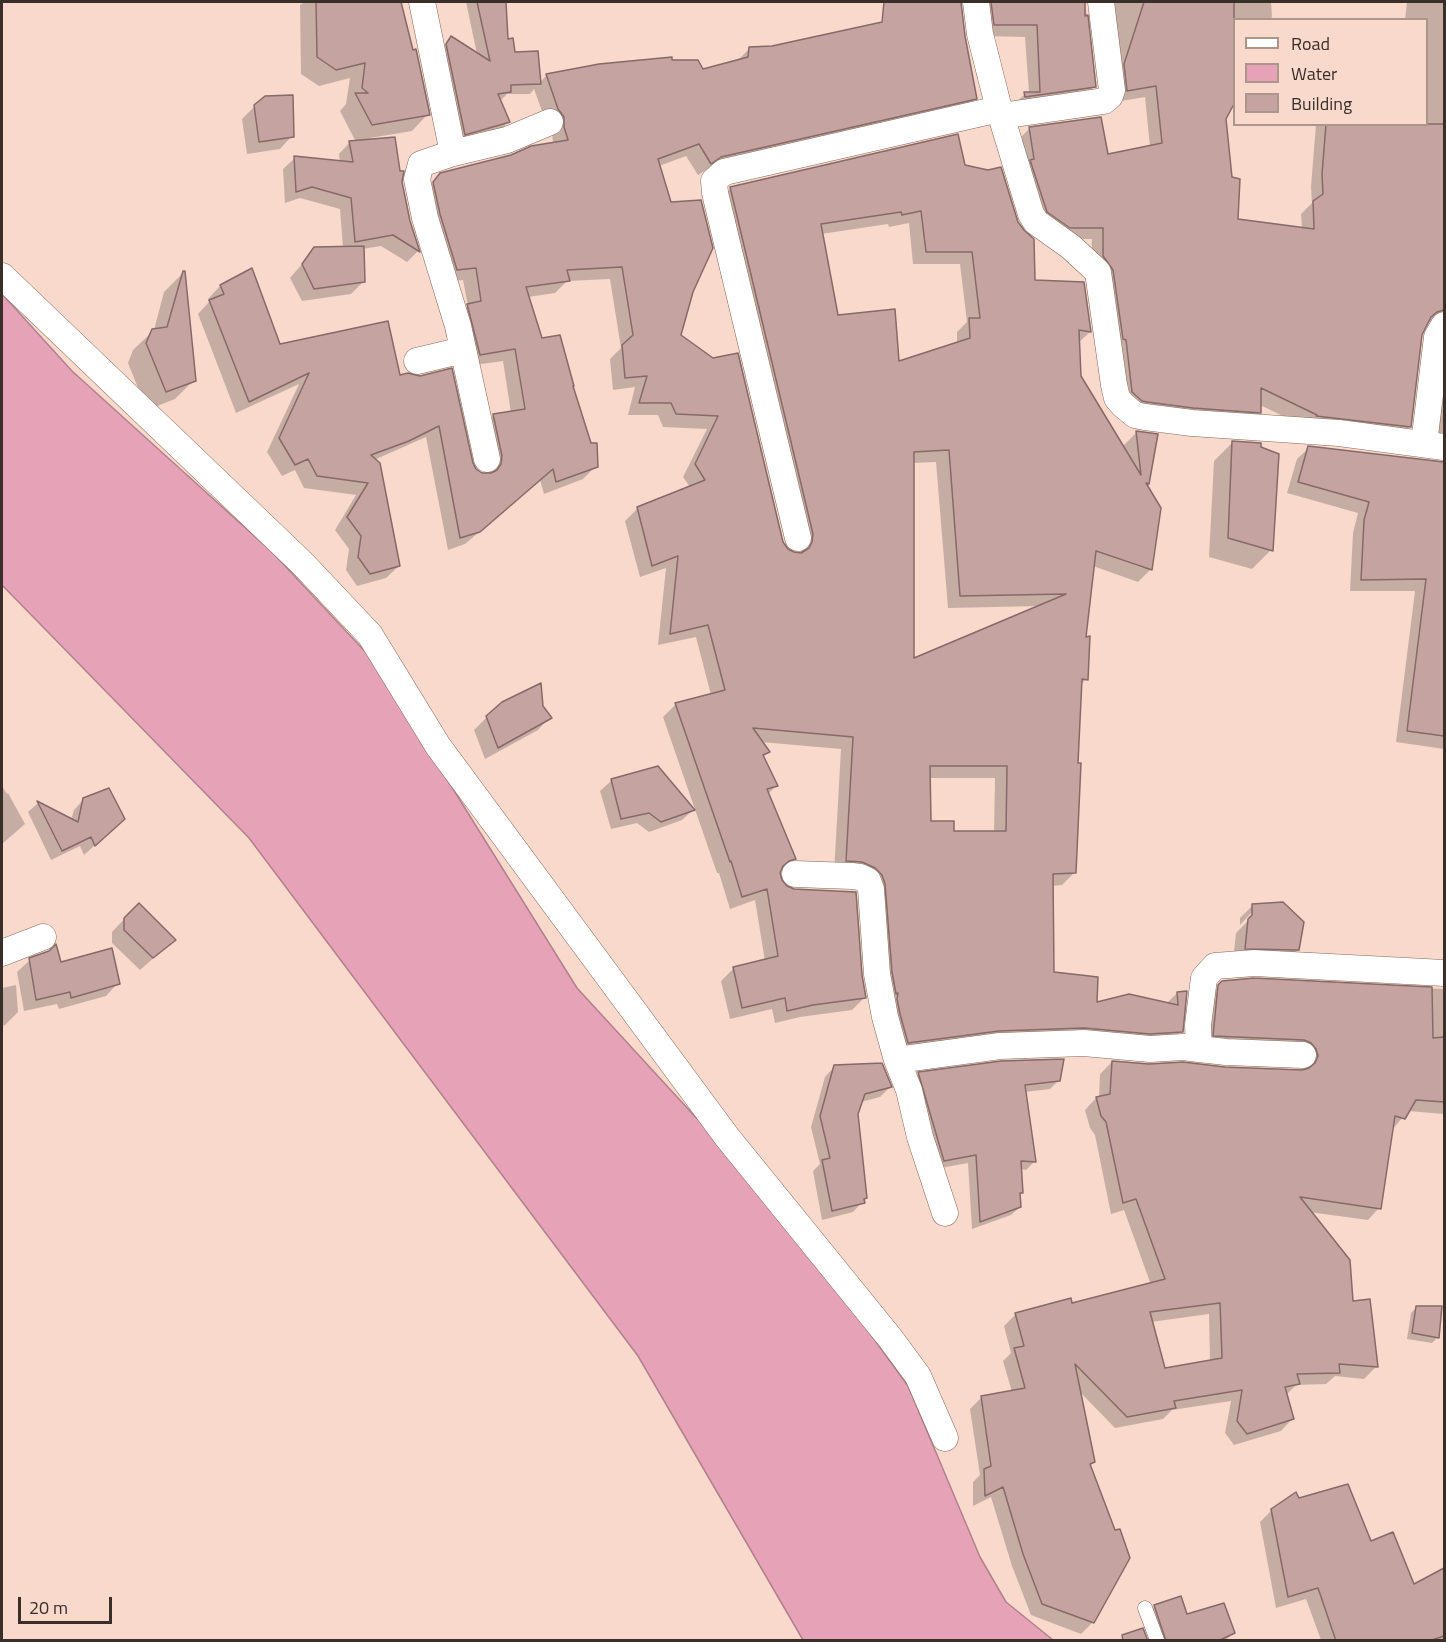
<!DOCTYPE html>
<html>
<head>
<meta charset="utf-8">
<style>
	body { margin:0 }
	#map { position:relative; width:1446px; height:1642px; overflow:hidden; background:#f8d9cc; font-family:"Titillium Web",sans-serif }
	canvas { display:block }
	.frame { position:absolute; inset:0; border:3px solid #3a2e29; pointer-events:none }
	.legend { position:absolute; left:1233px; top:18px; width:195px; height:108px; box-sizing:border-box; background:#f8d9cc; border:2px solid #ac958b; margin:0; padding:8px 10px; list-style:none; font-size:18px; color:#3a2e29 }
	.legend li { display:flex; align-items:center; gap:12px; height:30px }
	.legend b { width:30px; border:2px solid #ac958b }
	.scale { position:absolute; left:18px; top:1597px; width:94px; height:27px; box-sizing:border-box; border:3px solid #3a2e29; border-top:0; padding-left:8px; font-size:18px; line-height:21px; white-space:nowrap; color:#3a2e29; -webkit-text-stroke:4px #f8d9cc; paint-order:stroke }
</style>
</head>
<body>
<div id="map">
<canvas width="1446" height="1642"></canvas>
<div class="frame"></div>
<ul class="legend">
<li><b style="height:8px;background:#fff"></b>Road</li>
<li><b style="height:16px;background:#e6a3b7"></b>Water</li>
<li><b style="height:16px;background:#c4a3a1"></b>Building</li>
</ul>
<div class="scale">20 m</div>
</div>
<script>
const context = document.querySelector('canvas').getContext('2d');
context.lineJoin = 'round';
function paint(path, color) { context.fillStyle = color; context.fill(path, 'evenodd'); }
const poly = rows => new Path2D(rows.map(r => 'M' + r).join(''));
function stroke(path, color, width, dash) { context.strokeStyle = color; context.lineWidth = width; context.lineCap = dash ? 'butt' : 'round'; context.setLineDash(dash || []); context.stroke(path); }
const water = poly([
	[2,294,72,371,272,552,372,659,577,988,779,1208,908,1386,980,1557,1006,1602,1053,1640,803,1640,638,1356,249,838,2,585,2,294]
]);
paint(water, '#e6a3b7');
stroke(water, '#b2808c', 1.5);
paint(poly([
	[304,2,399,2,428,114,412,131,370,138,401,182,409,221,418,251,407,262,381,246,362,249,363,282,351,294,302,301,290,278,315,249,343,248,340,209,300,198,285,203,283,169,295,158,340,162,339,154,350,142,356,142,340,111,346,104,350,78,319,86,301,74,300,5],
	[466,2,505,2,507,41,514,53,540,82,547,75,671,62,702,71,736,62,749,49,772,47,960,7,976,98,963,111,706,170,698,175,686,156,659,166,692,291,680,336,782,542,786,550,800,554,801,548,718,201,730,189,957,135,964,167,1034,282,1090,332,1078,343,1079,377,1125,451,1124,445,1137,432,1147,483,1145,485,1151,569,1138,582,1093,566,1085,639,1086,679,1080,686,1074,873,1062,885,1052,886,1052,973,1096,1004,1166,1004,1177,993,1182,1031,1169,1044,895,1055,873,897,834,873,841,749,761,742,768,752,762,758,776,786,768,794,794,859,778,872,780,881,861,975,865,997,852,1010,800,1017,775,1023,772,1009,730,1019,721,981,733,969,765,961,755,900,730,909,719,873,717,873,663,717,676,704,711,695,696,637,658,645,666,568,640,577,625,521,637,509,690,487,683,477,707,429,663,427,658,415,628,415,635,387,613,390,610,359,621,348,610,279,567,281,555,293,528,297,541,340,559,337,596,466,583,479,544,494,540,480,465,544,448,550,426,437,374,460,399,566,386,578,357,586,346,570,349,549,335,530,356,495,304,488,295,470,282,476,267,452,299,384,236,413,198,314,209,302,208,299,220,286,252,271,279,346,399,377,409,374,474,470,481,475,489,475,481,428,493,416,511,413,503,361,467,366,455,318,468,306,463,280,444,282,428,188,441,175,553,144,552,130,546,122,534,89,530,94,507,94,500,101,508,122,499,132,455,144,442,48,452,38,477,54],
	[909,223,913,264,960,264,967,322,957,332,957,343,898,363,837,316,821,234,888,224,889,227],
	[936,462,948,608,1040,606,913,660,912,463],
	[1089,547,1143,565,1143,568,1088,549],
	[928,778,995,778,994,833,953,832,929,823],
	[990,2,1085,2,1095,86,1083,98,1013,105,1025,94,1029,93,1025,37,983,36,979,12],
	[1097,2,1271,2,1272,17,1269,20,1234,20,1234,105,1232,106,1224,119,1236,221,1302,229,1301,214,1312,203,1311,187,1316,124,1426,124,1426,20,1405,20,1407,2,1444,2,1444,328,1432,321,1426,323,1422,329,1409,427,1398,439,1306,427,1260,405,1260,412,1248,424,1135,413,1091,268,1092,239,1058,239,1033,220,1018,140,1030,128,1107,155,1150,147,1145,97,1115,102],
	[255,106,292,136,280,149,247,154,242,119],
	[183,273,194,380,175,399,147,410,128,363,133,350,154,330,164,292],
	[1444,346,1444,451,1430,443],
	[1233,442,1271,550,1252,569,1209,557,1214,461],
	[1309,448,1444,463,1444,749,1396,742,1415,591,1350,591,1353,533,1358,513,1287,493,1297,459],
	[542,706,550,717,538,730,485,759,474,730,487,717],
	[658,768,693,810,682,820,649,832,637,823,611,829,600,791,611,781],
	[2,786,7,794,8,793,25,824,2,844],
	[84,799,113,829,84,855,80,846,51,860,28,812,38,803,71,820,74,810],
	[1252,906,1298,950,1285,962,1233,961,1236,933,1256,913,1254,910,1240,925,1240,918],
	[126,917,174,940,140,970,112,943,112,932],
	[30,960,60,964,118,983,106,996,59,1009,57,1004,24,1011,17,972],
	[1254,980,1444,989,1444,1114,1408,1111,1392,1130,1379,1208,1368,1220,1309,1212,1352,1302,1376,1367,1364,1379,1335,1376,1326,1384,1296,1385,1286,1395,1292,1419,1281,1431,1234,1445,1225,1433,1231,1401,1172,1410,1163,1419,1115,1428,1080,1392,1094,1462,1090,1466,1093,1622,1081,1634,1031,1615,1012,1566,991,1497,973,1506,973,1482,980,1475,970,1409,982,1397,1012,1392,1003,1361,1011,1353,1004,1326,1016,1314,1071,1305,1151,1285,1124,1210,1111,1214,1095,1135,1090,1128,1085,1110,1096,1098,1099,1098,1100,1074,1112,1062,1303,1071,1307,1069,1305,1061,1202,1047,1207,998,1223,982],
	[1209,1314,1210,1361,1164,1369,1151,1322],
	[16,985,18,1012,5,1025,2,1026,2,988],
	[835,1066,890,1087,880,1097,861,1102,857,1114,866,1198,853,1212,822,1220,813,1171,820,1164,811,1127,825,1077],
	[919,1074,1059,1080,1050,1089,1025,1092,1035,1161,1026,1170,1020,1169,1020,1207,1011,1215,972,1229,968,1163,935,1169,910,1082],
	[1417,1307,1438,1337,1432,1343,1407,1339,1411,1313],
	[1298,1500,1371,1543,1413,1586,1444,1570,1444,1640,1321,1640,1306,1599,1276,1608,1260,1522,1272,1510],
	[1180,1598,1186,1616,1233,1633,1226,1640,1151,1640,1143,1618,1154,1607]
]), '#0003');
const building = poly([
	[316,2,401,2,413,50,416,49,430,115,372,125,355,93,368,93,362,88,365,63,336,70,317,57,316,2],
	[477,2,506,2,508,39,513,38,515,52,538,51,541,84,511,85,511,92,498,94,510,122,465,135,446,44,451,36,490,61,477,2],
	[884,2,961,2,965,36,977,99,721,157,711,164,699,144,658,159,671,202,701,200,713,248,693,292,681,335,713,358,738,353,783,542,788,549,794,552,801,553,809,548,812,542,813,534,730,187,958,134,965,165,988,170,1001,167,1018,222,1024,230,1034,239,1035,280,1084,282,1091,332,1079,330,1081,376,1141,475,1136,431,1158,434,1149,484,1146,483,1161,508,1152,570,1096,551,1086,637,1090,636,1088,680,1082,679,1078,763,1081,763,1076,873,1053,874,1054,972,1098,977,1097,1002,1129,994,1178,1005,1177,992,1187,991,1183,1032,1150,1034,1084,1028,999,1031,908,1043,900,1014,897,999,898,993,896,994,892,972,885,884,882,875,875,868,862,862,846,861,853,737,753,728,770,752,763,755,778,786,767,789,796,859,789,861,783,866,780,873,782,880,787,886,794,889,856,892,862,975,866,998,813,1005,787,1011,785,998,742,1008,733,967,778,956,767,889,742,897,731,861,730,862,675,703,725,690,708,625,670,634,678,556,652,566,637,507,705,480,695,464,718,416,676,414,671,403,639,403,647,376,625,378,622,345,633,335,622,267,567,270,570,281,526,287,542,338,560,335,574,386,573,386,591,443,597,443,598,467,556,482,553,469,480,532,460,538,439,426,409,441,371,455,380,463,400,566,370,574,358,557,361,536,347,517,368,483,317,476,308,459,295,465,279,438,309,373,249,402,209,300,224,294,220,285,252,268,280,344,388,321,400,375,408,373,420,376,452,368,473,463,476,469,482,473,491,473,497,470,501,464,502,456,493,414,525,409,515,349,480,355,467,304,481,301,476,268,457,270,440,214,433,182,440,173,511,155,531,146,568,140,564,127,564,117,558,109,546,74,599,64,672,57,672,60,698,60,703,69,748,57,749,47,772,46,882,22,884,2],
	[921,211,926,252,972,252,980,318,969,318,970,338,899,361,895,309,838,315,821,224,901,212,902,215,921,211],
	[949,450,960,596,1066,594,914,658,914,452,949,450],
	[930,766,1007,766,1006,831,954,831,954,821,931,821,930,766],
	[991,2,1085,2,1085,16,1088,15,1096,87,1025,97,1024,92,1040,92,1037,25,994,25,991,2],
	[1144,2,1234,2,1234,104,1226,119,1232,177,1240,179,1238,219,1314,229,1313,201,1323,194,1322,174,1326,124,1444,124,1444,310,1437,312,1431,317,1422,335,1411,427,1316,416,1317,415,1261,388,1261,413,1193,408,1147,402,1142,401,1132,392,1126,340,1123,339,1113,270,1103,256,1103,228,1070,228,1047,212,1030,160,1034,159,1029,127,1101,117,1108,154,1162,143,1156,86,1127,91,1124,64,1144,2],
	[293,95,294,137,259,142,254,105,265,96,293,95],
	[395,137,400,171,404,171,402,182,410,221,420,252,393,235,355,242,351,198,312,187,296,192,294,156,353,162,349,141,395,137],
	[364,246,365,282,314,289,302,264,314,247,364,246],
	[183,271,185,271,196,381,166,392,146,343,152,329,167,327,183,271],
	[1232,441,1261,443,1261,447,1279,454,1273,551,1228,538,1232,441],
	[1308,446,1444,462,1444,736,1407,731,1426,579,1361,580,1364,520,1369,502,1298,482,1308,446],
	[541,683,543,706,552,718,498,748,486,716,502,702,541,683],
	[658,766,695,810,661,822,649,813,621,819,611,779,658,766],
	[109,788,125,819,95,846,91,837,62,851,37,801,78,822,83,798,109,788],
	[1283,902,1304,922,1299,950,1245,949,1248,919,1252,915,1252,904,1283,902],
	[139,903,176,940,153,958,124,930,124,918,139,903],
	[56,944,61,962,112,948,120,984,71,998,70,992,36,1000,29,958,49,951,56,944],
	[1254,978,1432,987,1433,1038,1444,1037,1444,1102,1416,1100,1405,1119,1395,1116,1381,1209,1300,1197,1350,1260,1353,1301,1370,1299,1378,1367,1339,1364,1340,1373,1297,1374,1300,1384,1285,1387,1294,1419,1247,1434,1237,1421,1242,1390,1174,1401,1176,1408,1127,1417,1075,1364,1095,1462,1090,1464,1115,1530,1120,1529,1130,1558,1094,1623,1042,1604,1023,1554,1003,1487,985,1496,984,1469,991,1466,981,1396,1025,1388,1014,1348,1024,1346,1015,1313,1071,1298,1072,1303,1165,1279,1136,1199,1123,1203,1106,1122,1101,1116,1096,1097,1110,1094,1112,1061,1149,1064,1183,1062,1225,1067,1302,1070,1309,1068,1315,1063,1318,1056,1316,1049,1311,1043,1304,1040,1213,1036,1218,985,1222,981,1254,978],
	[1220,1303,1222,1358,1165,1368,1150,1312,1220,1303],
	[1064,1059,1060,1081,1025,1085,1036,1162,1021,1161,1023,1193,1020,1193,1021,1207,980,1222,976,1155,944,1161,918,1072,1001,1061,1064,1059],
	[882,1063,892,1087,865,1094,858,1114,867,1198,864,1199,865,1203,832,1211,822,1160,830,1158,820,1116,834,1065,882,1063],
	[1416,1306,1442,1306,1439,1338,1412,1333,1416,1306],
	[1348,1484,1371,1541,1393,1532,1414,1584,1444,1568,1444,1636,1429,1641,1336,1641,1318,1588,1288,1597,1271,1509,1296,1492,1299,1498,1348,1484],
	[1181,1596,1187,1614,1224,1603,1235,1633,1218,1641,1166,1641,1154,1605,1181,1596],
	[1143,1628,1148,1641,1123,1641,1122,1635,1143,1628]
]);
paint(building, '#c4a3a1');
stroke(building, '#876967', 1.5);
const service = poly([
	[1145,1608,1157,1640]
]);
const minor = poly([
	[422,2,453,153],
	[976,2,980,34,999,109,1031,214,1036,222,1071,247,1098,272,1114,385,1117,398,1123,405,1135,415,1145,417,1192,423,1339,433,1444,447],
	[1001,116,1104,101,1110,96,1112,90,1101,2],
	[2,276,303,564,370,635,438,746,727,1137,890,1338,918,1376,945,1438],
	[417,361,463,350],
	[1424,444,1437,337,1444,325],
	[487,459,458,326,425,218,417,179,421,164,453,153,507,140,550,122],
	[798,538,715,193,714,181,724,172,999,109],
	[795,874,852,876,860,877,868,881,871,889,877,974,885,1017,897,1060,1000,1046,1084,1043,1150,1049,1183,1047,1199,1049,1198,1025,1204,978,1215,966,1254,963,1444,973],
	[2,953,43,937],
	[1199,1049,1226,1052,1303,1055],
	[897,1060,909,1090,920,1137,945,1213]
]);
stroke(service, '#83685c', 15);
stroke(minor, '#83685c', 27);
stroke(service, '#fff', 14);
stroke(minor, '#fff', 26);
</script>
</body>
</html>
